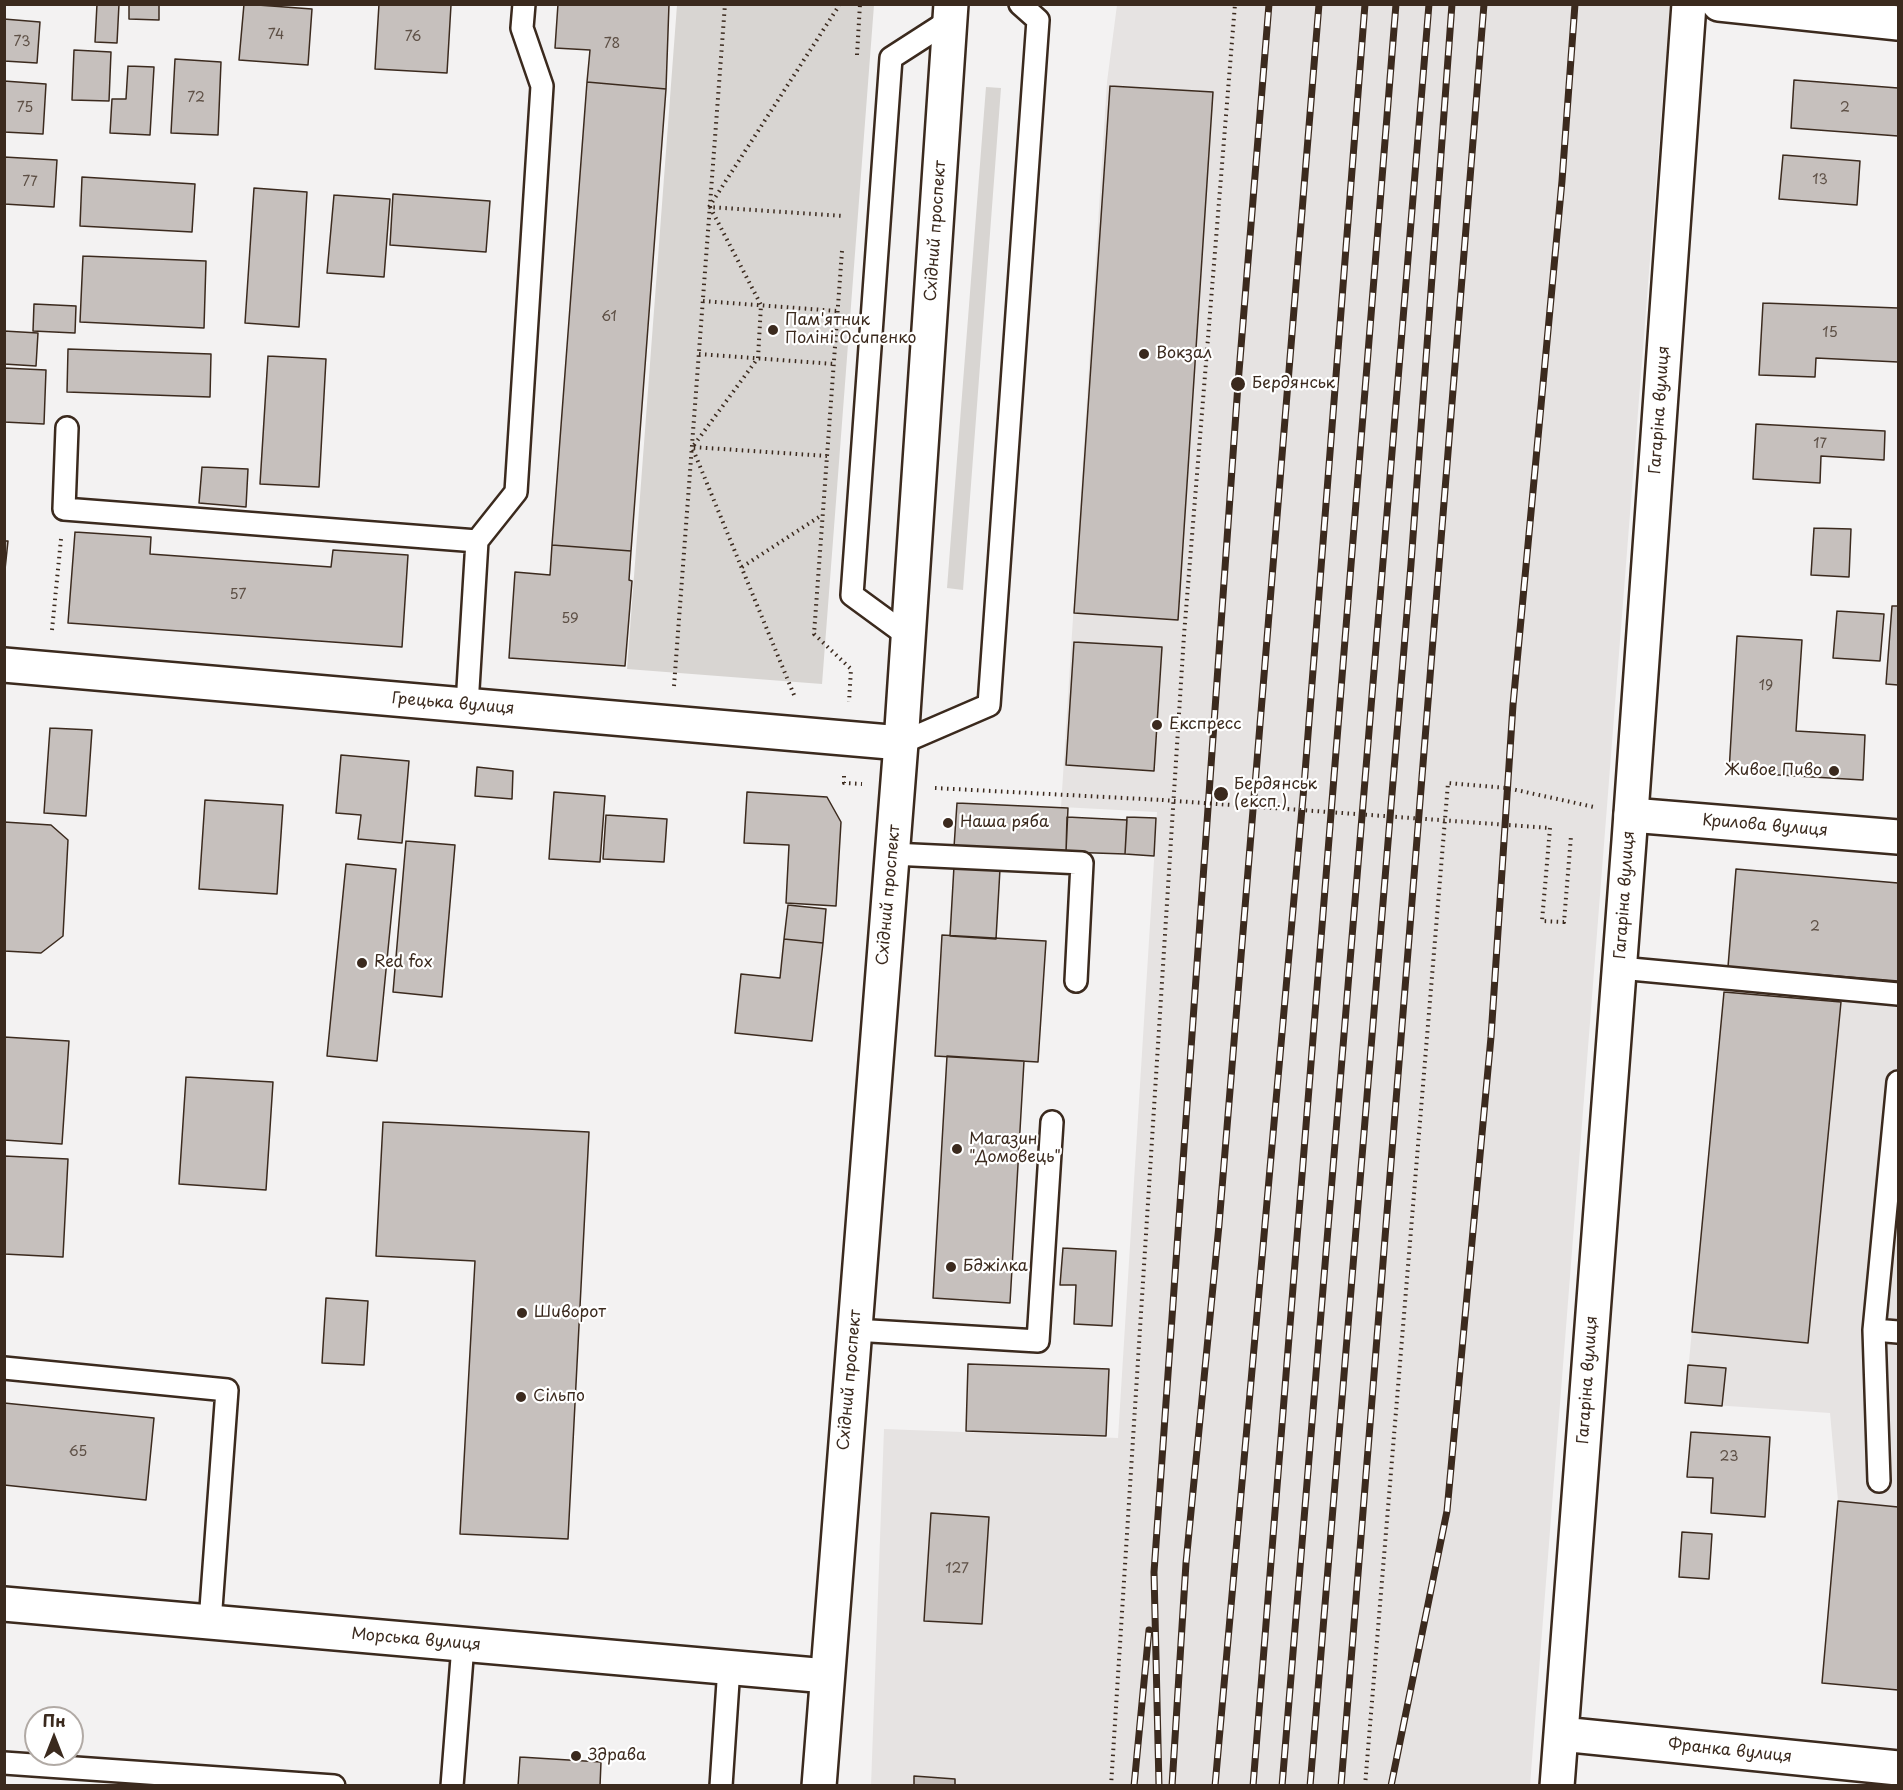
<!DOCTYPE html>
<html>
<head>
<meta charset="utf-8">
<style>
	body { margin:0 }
	#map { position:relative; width:1903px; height:1790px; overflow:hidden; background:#f3f2f2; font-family:"Playpen Sans",sans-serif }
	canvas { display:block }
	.frame { position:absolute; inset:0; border:6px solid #3b2a1e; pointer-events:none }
	.north { position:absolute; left:24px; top:1706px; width:60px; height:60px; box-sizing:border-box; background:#fff; border:2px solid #b1aaa5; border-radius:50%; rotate:0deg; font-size:16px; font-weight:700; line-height:24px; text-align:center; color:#3b2a1e }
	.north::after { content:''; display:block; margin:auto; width:21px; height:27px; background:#3b2a1e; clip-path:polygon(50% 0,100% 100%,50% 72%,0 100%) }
</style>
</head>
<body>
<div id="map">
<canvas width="1903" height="1790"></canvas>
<div class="frame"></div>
<div class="north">Пн</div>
</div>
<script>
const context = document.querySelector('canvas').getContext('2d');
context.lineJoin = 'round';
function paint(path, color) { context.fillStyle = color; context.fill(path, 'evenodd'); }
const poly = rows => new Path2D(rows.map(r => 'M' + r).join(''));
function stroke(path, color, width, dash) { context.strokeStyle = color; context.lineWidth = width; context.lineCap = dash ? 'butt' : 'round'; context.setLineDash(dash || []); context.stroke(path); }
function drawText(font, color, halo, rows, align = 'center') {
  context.font = font + ' "Playpen Sans",sans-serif'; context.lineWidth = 4.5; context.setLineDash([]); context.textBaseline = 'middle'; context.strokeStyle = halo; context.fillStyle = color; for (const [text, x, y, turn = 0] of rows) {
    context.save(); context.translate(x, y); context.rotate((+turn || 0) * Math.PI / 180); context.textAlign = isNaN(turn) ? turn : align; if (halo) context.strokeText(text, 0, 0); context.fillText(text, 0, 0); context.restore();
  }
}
paint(poly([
	[1117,5,1670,5,1530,1785,871,1786,884,1429,1118,1438,1157,812,1061,807,1107,82],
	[1736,870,1898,884,1898,1690,1822,1683,1838,1501,1830,1413,1685,1403]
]), '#e6e3e2');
paint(poly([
	[677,5,874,5,822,684,627,669],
	[986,87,1001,88,963,590,947,588]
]), '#d8d5d2');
const building = poly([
	[97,4,119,4,117,43,95,42,97,4],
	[129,4,159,4,159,20,129,19,129,4],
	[244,4,312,9,308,65,239,60,244,4],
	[379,4,451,5,447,73,375,69,379,4],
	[558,4,669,4,666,89,587,82,590,50,555,48,558,4],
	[4,19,40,22,37,63,4,61,4,19],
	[74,50,111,52,109,101,72,100,74,50],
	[175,59,221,62,218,135,171,133,175,59],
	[128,66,154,67,150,135,110,133,112,99,126,99,128,66],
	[1794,80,1898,88,1898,136,1791,128,1794,80],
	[4,81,46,84,43,134,4,132,4,81],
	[587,82,666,89,631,551,552,545,587,82],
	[1110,86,1213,92,1178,620,1074,613,1110,86],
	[1783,155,1860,161,1857,205,1779,199,1783,155],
	[4,157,57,160,54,207,4,204,4,157],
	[82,177,195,184,192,232,80,226,82,177],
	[254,188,307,192,299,327,245,323,254,188],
	[393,194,490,201,486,252,390,245,393,194],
	[334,195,390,199,384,277,327,273,334,195],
	[83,256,206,261,204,328,80,322,83,256],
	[1763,303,1898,308,1898,362,1816,358,1815,377,1759,375,1763,303],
	[34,304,76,306,75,333,33,331,34,304],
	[4,331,38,333,36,366,4,364,4,331],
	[68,349,211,354,210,397,67,392,68,349],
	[268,356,326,359,319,487,260,484,268,356],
	[4,368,46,370,44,424,4,422,4,368],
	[1756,424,1885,431,1884,460,1821,456,1820,483,1753,479,1756,424],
	[202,467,248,469,246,507,199,503,202,467],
	[1814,528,1851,529,1849,577,1811,575,1814,528],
	[75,532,151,537,150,554,331,567,333,550,408,555,402,647,68,623,75,532],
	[4,541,8,541,4,579,4,541],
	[552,545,631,551,629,580,632,581,625,666,509,658,515,572,550,575,552,545],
	[1892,606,1898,606,1898,685,1886,684,1892,606],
	[1837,611,1884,614,1880,661,1833,658,1837,611],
	[1737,636,1802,640,1796,731,1865,735,1863,780,1729,772,1737,636],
	[1074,642,1162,647,1154,771,1066,765,1074,642],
	[50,728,92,730,86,816,44,813,50,728],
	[341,755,409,761,402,843,358,839,361,815,336,813,341,755],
	[477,767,513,771,512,799,475,796,477,767],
	[554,792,605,796,600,862,549,859,554,792],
	[747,792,827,797,841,822,836,906,786,903,789,845,744,843,747,792],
	[205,800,283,805,277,894,199,889,205,800],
	[957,803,1068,808,1066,852,954,847,957,803],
	[606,815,667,819,664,862,603,859,606,815],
	[1067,817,1127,820,1125,854,1066,852,1067,817],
	[1127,817,1156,818,1154,856,1125,854,1127,817],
	[4,822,51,825,68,840,63,936,41,953,4,951,4,822],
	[406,841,455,845,442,997,393,992,406,841],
	[346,864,396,869,377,1061,327,1056,346,864],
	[954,866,1000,869,996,939,950,936,954,866],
	[1736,869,1898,883,1898,981,1728,967,1736,869],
	[788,905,826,909,823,943,784,939,788,905],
	[942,935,1046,941,1038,1062,935,1056,942,935],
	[784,939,823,943,812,1041,735,1033,741,974,780,978,784,939],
	[1724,992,1841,1002,1808,1343,1692,1332,1724,992],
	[4,1037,69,1041,62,1144,4,1140,4,1037],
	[947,1056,1024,1061,1010,1303,933,1298,947,1056],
	[186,1077,273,1082,266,1190,179,1184,186,1077],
	[383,1122,589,1132,568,1539,460,1534,475,1261,376,1256,383,1122],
	[4,1156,68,1159,63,1257,4,1254,4,1156],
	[1063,1248,1116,1251,1112,1326,1074,1324,1076,1285,1060,1285,1063,1248],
	[326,1298,368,1301,364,1365,322,1363,326,1298],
	[968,1364,1109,1369,1106,1436,966,1431,968,1364],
	[1688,1365,1726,1368,1722,1406,1685,1403,1688,1365],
	[4,1403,154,1418,146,1500,4,1485,4,1403],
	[1691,1432,1770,1437,1765,1517,1711,1513,1713,1478,1687,1477,1691,1432],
	[1838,1501,1898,1507,1898,1690,1822,1683,1838,1501],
	[931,1513,989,1517,982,1624,924,1621,931,1513],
	[1682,1532,1712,1534,1709,1579,1679,1577,1682,1532],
	[520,1757,601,1762,600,1786,518,1786,520,1757],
	[914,1776,955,1779,955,1786,914,1786,914,1776]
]);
paint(building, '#c6c0bd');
stroke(building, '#3b2a1e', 1.5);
const lane = poly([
	[67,428,64,509,477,541],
	[908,636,852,595,891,58,950,20],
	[467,705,477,541,516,492,542,86,522,28,524,4],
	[901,743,989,705,1038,20,1020,4],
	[892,854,1082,863,1076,981],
	[1620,968,1898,994],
	[854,1330,1038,1341,1052,1122],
	[1874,1330,1898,1332],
	[4,1368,227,1390,210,1622],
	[1879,1481,1874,1330,1898,1082],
	[4,1763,334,1786],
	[452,1786,463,1645],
	[721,1786,729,1667]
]);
const street = poly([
	[1719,4,1898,23],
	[4,665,901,743],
	[1631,815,1898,837],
	[4,1604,827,1676]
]);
const secondary = poly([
	[1561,1734,1898,1768],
	[819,1786,901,743,951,4],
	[1557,1786,1629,841,1689,4]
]);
stroke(lane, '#3b2a1e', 26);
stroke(street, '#3b2a1e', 38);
stroke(secondary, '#3b2a1e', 38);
stroke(poly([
	[840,4,709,207,844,216],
	[857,55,860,4],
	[842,251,814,634,851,669,849,702],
	[703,301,837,311],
	[699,354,834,364],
	[694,445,758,358,761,305,710,207],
	[742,567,822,515],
	[52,630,61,539],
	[674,686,725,4],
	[794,695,692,447,827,456],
	[844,776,844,783,862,784],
	[935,788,1162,800],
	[1550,828,1542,921,1564,922,1571,836],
	[1111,1786,1184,635,1235,4],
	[1365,1786,1448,783,1507,788,1594,807]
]), '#3b2a1e', 4, [1.5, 4.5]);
stroke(lane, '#fff', 21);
stroke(street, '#fff', 33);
stroke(secondary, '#fff', 33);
const rail = poly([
	[1134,1786,1149,1630],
	[1159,1786,1154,1572,1238,384,1269,4],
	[1172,1786,1186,1563,1219,1225,1319,4],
	[1215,1786,1304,786,1365,4],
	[1253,1786,1396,4],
	[1282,1786,1429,4],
	[1310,1786,1411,564,1452,4],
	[1341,1786,1484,4],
	[1391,1786,1447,1511,1491,1037,1513,705,1562,181,1575,4]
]);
stroke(rail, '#3b2a1e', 7);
stroke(rail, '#fff', 4.5, [14]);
stroke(poly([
	[1162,800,1550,828]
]), '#3b2a1e', 4, [1.5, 4.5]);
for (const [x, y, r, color] of [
	[773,330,6,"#3b2a1e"],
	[1144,354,6,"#3b2a1e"],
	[1238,384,8,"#3b2a1e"],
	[1157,725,6,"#3b2a1e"],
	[1834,771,6,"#3b2a1e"],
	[1221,794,8,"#3b2a1e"],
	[948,823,6,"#3b2a1e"],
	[362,963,6,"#3b2a1e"],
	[957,1149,6,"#3b2a1e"],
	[951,1267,6,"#3b2a1e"],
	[522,1313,6,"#3b2a1e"],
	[521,1397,6,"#3b2a1e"],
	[576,1756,6,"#3b2a1e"]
]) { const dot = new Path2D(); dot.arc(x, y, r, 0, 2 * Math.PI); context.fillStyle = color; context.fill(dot); stroke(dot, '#fff', 2); }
drawText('14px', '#5e5046', null, [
	["74",276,35],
	["76",413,37],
	["73",22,42],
	["78",612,44],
	["72",196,98],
	["75",25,108],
	["2",1845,108],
	["13",1820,180],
	["77",30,182],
	["61",609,317],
	["15",1830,333],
	["17",1820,444],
	["57",238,595],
	["59",570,619],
	["19",1766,686],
	["2",1815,927],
	["65",78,1452],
	["23",1729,1457],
	["127",957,1569]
]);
drawText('16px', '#3b2a1e', '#fff', [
	["Східний проспект",936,231,-86],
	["Гагаріна вулиця",1660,410,-86],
	["Грецька вулиця",453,704,5],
	["Крилова вулиця",1765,826,5],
	["Східний проспект",889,895,-85],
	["Гагаріна вулиця",1625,895,-86],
	["Східний проспект",850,1380,-85],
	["Гагаріна вулиця",1588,1380,-86],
	["Морська вулиця",416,1640,5],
	["Франка вулиця",1730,1751,6]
]);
drawText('16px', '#3b2a1e', '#fff', [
	["Пам'ятник",785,321],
	["Поліні Осипенко",785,339],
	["Вокзал",1156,354],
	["Бердянськ",1252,384],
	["Експресс",1169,725],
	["Живое Пиво",1822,771,"right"],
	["Бердянськ",1234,785],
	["(експ.)",1234,803],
	["Наша ряба",960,823],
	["Red fox",374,963],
	["Магазин",969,1140],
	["\"Домовець\"",969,1158],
	["Бджілка",963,1267],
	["Шиворот",534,1313],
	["Сільпо",533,1397],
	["Здрава",588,1756]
], 'left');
</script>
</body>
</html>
